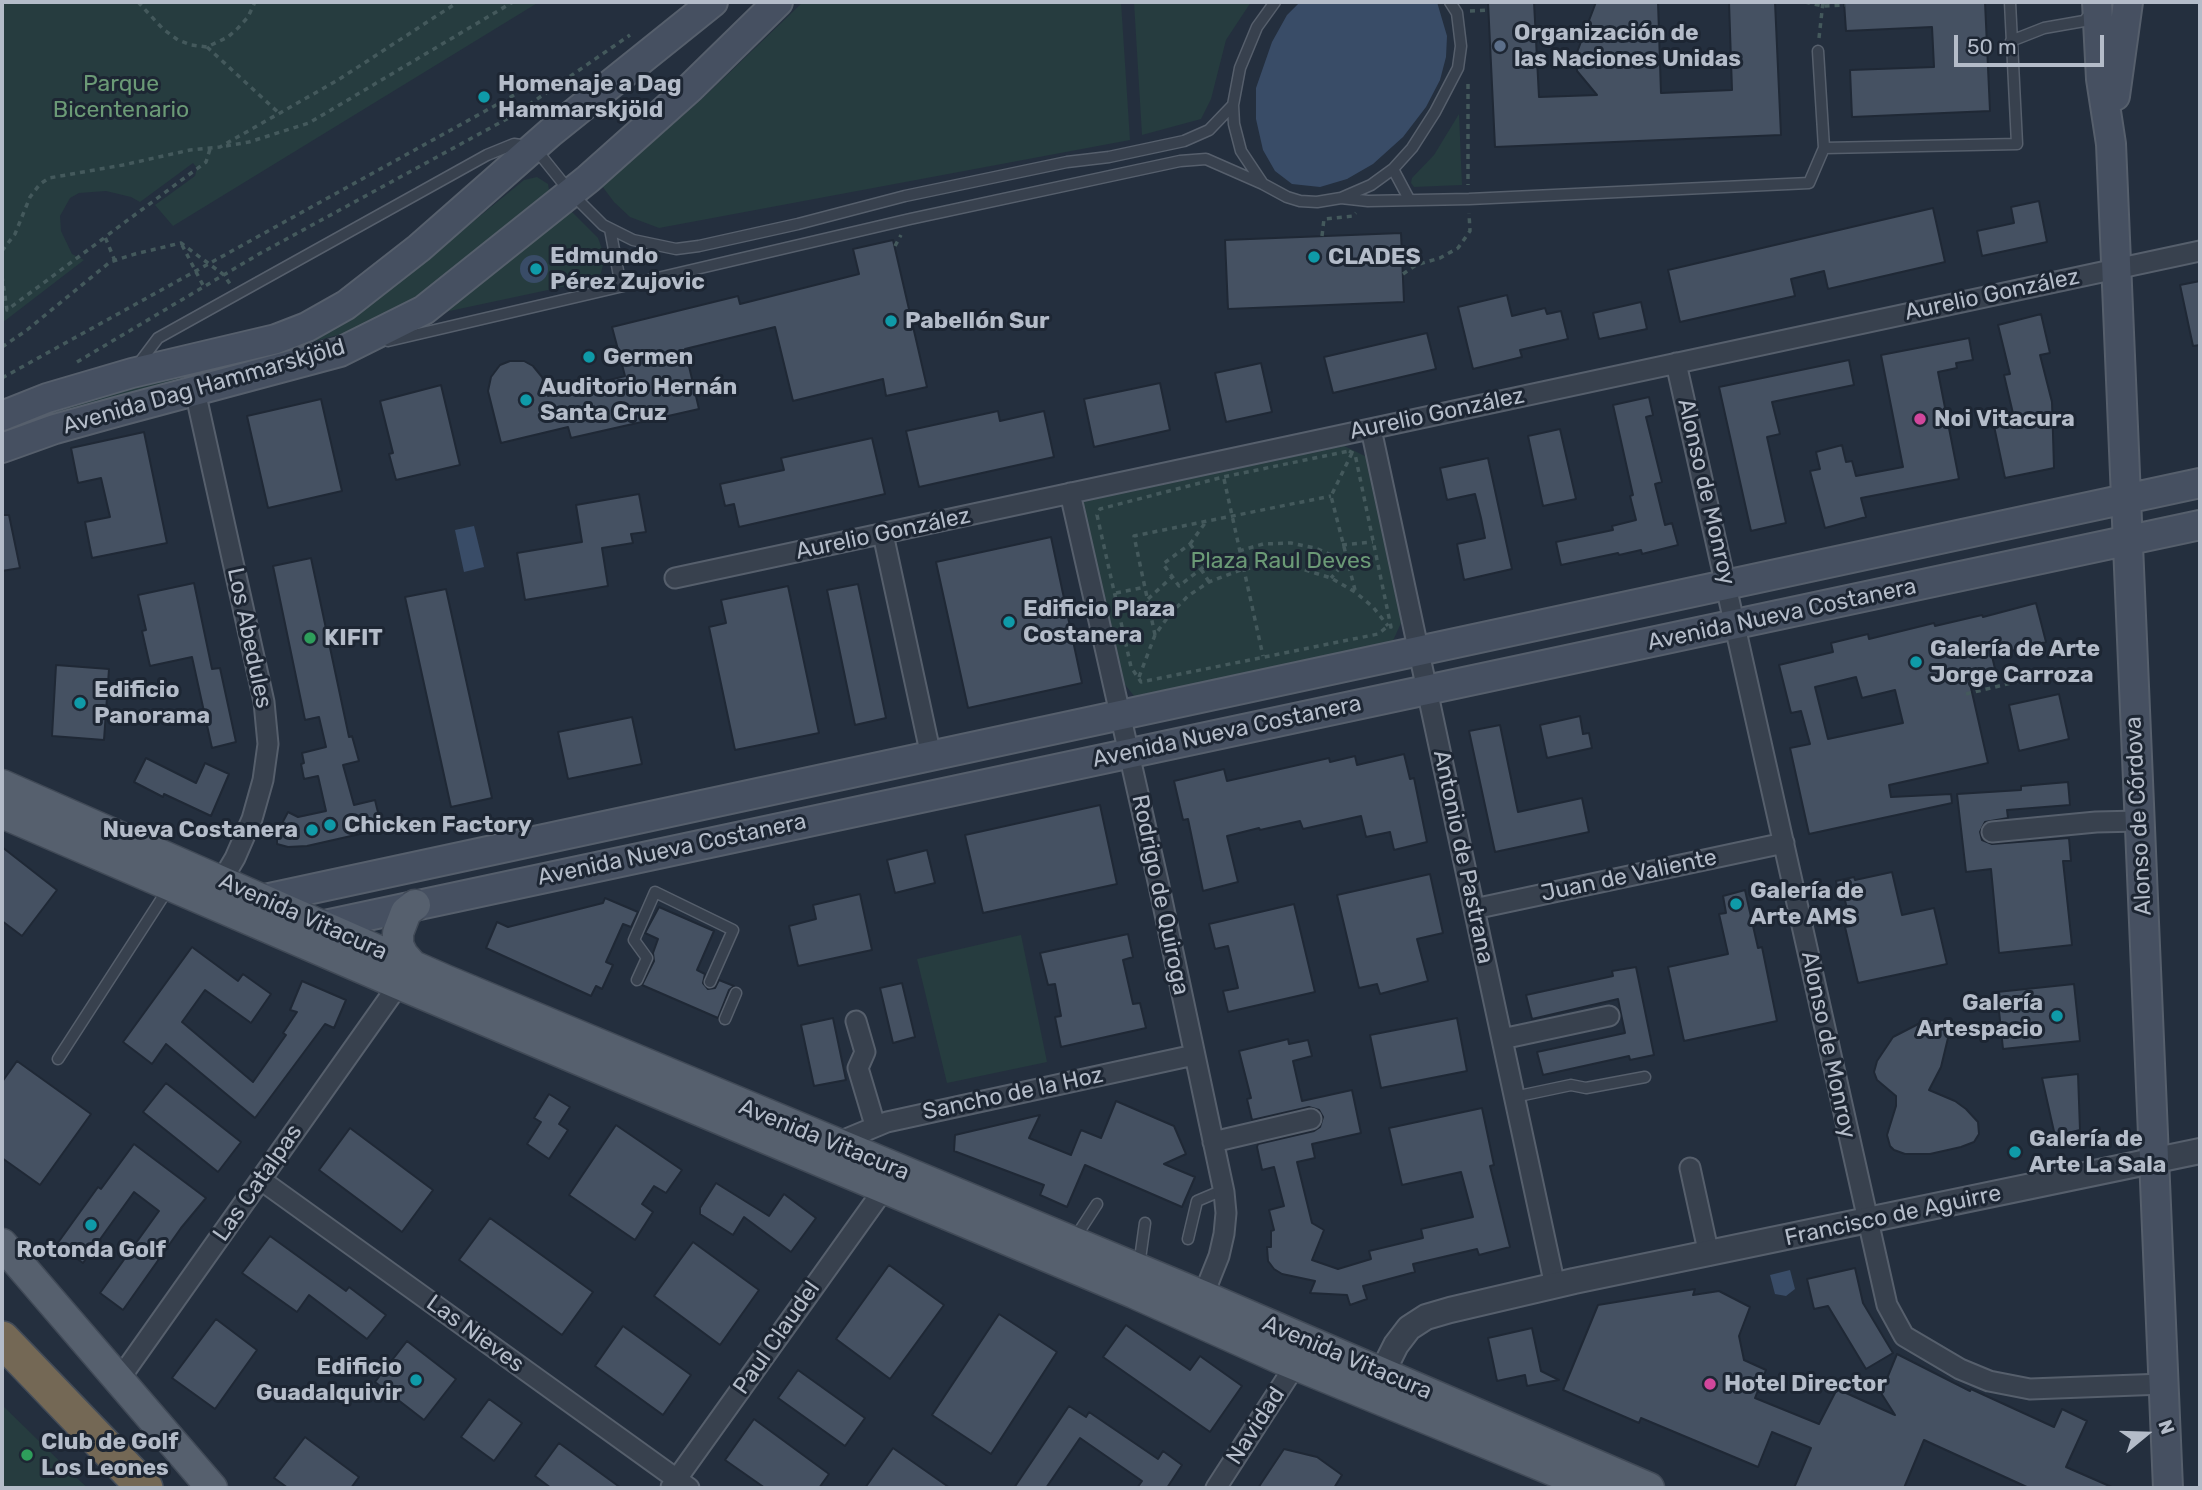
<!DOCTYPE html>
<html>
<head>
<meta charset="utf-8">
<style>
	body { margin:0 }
	#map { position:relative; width:2202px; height:1490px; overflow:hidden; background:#242f3e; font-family:Rubik,sans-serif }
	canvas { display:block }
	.frame { position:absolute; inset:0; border:4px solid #b4bcc9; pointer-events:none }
	.north { position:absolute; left:2111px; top:1399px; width:70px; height:70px; -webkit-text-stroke:5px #1d2633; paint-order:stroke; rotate:71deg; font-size:19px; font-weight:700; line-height:28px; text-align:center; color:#b4bcc9 }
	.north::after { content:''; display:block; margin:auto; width:24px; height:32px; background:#b4bcc9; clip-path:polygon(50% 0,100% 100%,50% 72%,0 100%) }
	.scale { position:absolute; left:1954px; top:35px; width:150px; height:32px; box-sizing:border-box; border:4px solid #b4bcc9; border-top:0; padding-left:9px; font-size:21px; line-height:24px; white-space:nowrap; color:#b4bcc9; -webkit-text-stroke:5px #1d2633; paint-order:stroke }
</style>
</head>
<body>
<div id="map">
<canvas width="2202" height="1490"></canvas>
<div class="frame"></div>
<div class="north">N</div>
<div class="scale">50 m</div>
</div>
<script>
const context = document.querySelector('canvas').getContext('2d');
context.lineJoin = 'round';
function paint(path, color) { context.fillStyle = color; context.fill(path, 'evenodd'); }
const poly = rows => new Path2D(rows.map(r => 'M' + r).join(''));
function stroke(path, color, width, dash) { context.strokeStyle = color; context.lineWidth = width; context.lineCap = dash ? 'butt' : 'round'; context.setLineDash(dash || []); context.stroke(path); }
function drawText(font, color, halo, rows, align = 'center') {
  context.font = font + ' Rubik,sans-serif'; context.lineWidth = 6; context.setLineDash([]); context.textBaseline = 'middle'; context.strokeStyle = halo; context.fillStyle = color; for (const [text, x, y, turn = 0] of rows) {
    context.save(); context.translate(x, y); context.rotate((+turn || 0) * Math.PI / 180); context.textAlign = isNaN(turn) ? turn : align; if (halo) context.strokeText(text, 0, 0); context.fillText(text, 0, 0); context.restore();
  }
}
paint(poly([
	[2,2,539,2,173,226,155,205,195,176,197,168,193,163,140,202,131,197,106,191,79,193,70,198,60,216,61,231,72,254,84,260,2,323],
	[803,2,1121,2,1130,140,659,228,630,217,614,202,602,186,703,98],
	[1134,2,1251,2,1226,40,1211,99,1201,119,1142,135],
	[1459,114,1462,185,1414,187,1411,183,1412,178,1434,155],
	[537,177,548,184,549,190,543,197,412,302,366,327,93,403,47,418,2,437,2,433,42,416,360,310,425,261,524,180],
	[567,207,598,238,602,249,603,265,601,273,595,280,440,313],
	[1336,442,1367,457,1402,621,1391,645,1134,696,1123,682,1081,504,1089,494],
	[1021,935,1047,1062,947,1083,917,959],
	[2,1405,81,1482,88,1488,2,1488]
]), '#263c3f');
paint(poly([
	[1300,2,1437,2,1447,36,1446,57,1440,80,1426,107,1403,137,1373,164,1347,179,1320,187,1292,184,1275,171,1263,150,1256,119,1256,88,1272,42,1287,15],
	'520 269a14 14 0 1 1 28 0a14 14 0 1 1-28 0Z',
	[474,526,484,567,464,572,455,530],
	[1790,1270,1795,1289,1786,1296,1775,1294,1770,1275]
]), '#394c67');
const building = poly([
	[1488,2,1534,2,1539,97,1597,95,1577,71,1576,55,1596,2,1658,2,1661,93,1732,90,1729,2,1775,2,1781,135,1495,147,1488,2],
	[1844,2,1985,2,1990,111,1852,117,1850,70,1934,67,1932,27,1846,31,1844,2],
	[2039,201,2047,242,1982,256,1977,231,2014,223,2011,207,2039,201],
	[1933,208,1945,262,1828,289,1824,271,1791,279,1795,296,1680,322,1668,270,1933,208],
	[1401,233,1404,302,1228,309,1225,240,1401,233],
	[893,240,927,387,886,396,883,379,793,401,775,327,685,349,699,409,571,438,568,427,501,443,488,391,491,377,500,365,510,361,524,361,533,366,542,377,548,396,625,376,612,327,738,296,740,304,859,274,853,249,893,240],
	[2200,281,2200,345,2193,346,2180,285,2200,281],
	[1507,295,1512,316,1545,308,1547,314,1561,311,1568,339,1520,350,1522,357,1473,369,1458,307,1507,295],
	[1641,302,1647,329,1599,339,1593,313,1641,302],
	[2041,314,2050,353,2040,355,2052,402,2054,468,2005,478,1994,426,2015,422,2004,375,2010,374,1998,325,2041,314],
	[1427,333,1436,369,1333,393,1324,357,1427,333],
	[1969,338,1973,360,1956,363,1957,368,1938,372,1959,479,1861,498,1866,517,1825,528,1810,471,1820,469,1816,452,1842,445,1846,462,1852,461,1856,476,1903,467,1881,355,1969,338],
	[1849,360,1854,385,1772,402,1780,434,1767,437,1786,523,1751,531,1719,387,1849,360],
	[1261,363,1272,412,1226,422,1215,373,1261,363],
	[1160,383,1170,430,1094,447,1084,399,1160,383],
	[441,385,460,465,396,480,389,454,393,453,380,401,441,385],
	[1649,397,1653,415,1646,417,1662,482,1655,484,1665,525,1672,523,1678,545,1642,554,1641,550,1619,555,1618,553,1561,565,1556,542,1613,530,1612,526,1636,520,1630,496,1633,495,1613,405,1649,397],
	[321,399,342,491,268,508,247,416,321,399],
	[998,411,1000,421,1044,411,1054,457,919,487,906,431,998,411],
	[1560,429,1576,499,1543,506,1528,436,1560,429],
	[144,432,167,543,92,558,85,522,110,517,101,478,78,483,71,448,144,432],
	[872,438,885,494,739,527,734,504,725,506,720,484,784,470,781,458,872,438],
	[1488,458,1512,569,1464,580,1457,544,1485,538,1481,518,1475,494,1447,500,1440,468,1488,458],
	[639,494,646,532,631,534,633,543,602,548,608,586,525,600,517,553,582,542,576,505,639,494],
	[2,515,9,515,20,568,2,571,2,515],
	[1051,537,1082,683,968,708,936,562,1051,537],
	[311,558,349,737,352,736,359,761,343,765,354,805,375,800,382,829,307,846,288,847,277,844,277,833,288,812,298,817,326,811,318,776,304,779,301,764,304,763,302,753,326,747,319,717,305,720,273,566,311,558],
	[194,583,212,669,220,668,236,742,212,748,192,657,150,666,142,631,146,630,138,595,194,583],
	[858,584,886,718,855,725,827,590,858,584],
	[788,586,819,733,735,750,709,627,726,623,721,600,788,586],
	[446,589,492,798,451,807,405,597,446,589],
	[2036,603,2046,642,1992,656,1996,673,1969,679,1988,763,1889,785,1891,797,1951,794,1952,803,1809,834,1790,748,1810,744,1801,711,1791,713,1779,665,1833,652,1831,643,1868,634,1869,639,1934,623,1935,626,1982,615,1983,617,2036,603],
	[1856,677,1862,698,1895,690,1903,723,1828,739,1815,687,1856,677],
	[56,665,109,669,104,740,52,736,56,665],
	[2059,694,2069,739,2019,751,2009,705,2059,694],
	[1580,716,1583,734,1589,733,1592,748,1547,758,1540,725,1580,716],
	[632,717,642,764,568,779,558,732,632,717],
	[1500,725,1518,812,1582,798,1589,832,1495,852,1469,731,1500,725],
	[1404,754,1410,779,1414,778,1427,842,1394,850,1390,832,1366,837,1361,816,1303,829,1300,821,1260,830,1259,828,1227,836,1238,882,1203,891,1188,819,1183,820,1174,781,1224,769,1227,781,1329,758,1330,762,1355,756,1357,765,1404,754],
	[146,758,196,783,205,763,229,774,211,816,164,794,163,797,134,782,146,758],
	[2068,782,2070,805,2007,810,2008,818,1985,822,1980,832,1982,840,1992,844,2069,838,2071,861,2063,861,2072,945,1999,953,1991,869,1966,872,1957,794,2021,790,2021,786,2068,782],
	[1100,805,1117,884,983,913,965,835,1100,805],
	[2,847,57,890,22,936,2,921,2,847],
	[927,850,935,883,895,893,887,860,927,850],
	[1892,872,1902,915,1934,908,1947,964,1858,983,1845,927,1851,926,1844,896,1839,898,1836,881,1854,877,1855,880,1892,872],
	[1430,874,1443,933,1417,939,1428,981,1380,994,1377,984,1359,988,1337,895,1430,874],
	[1745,890,1758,948,1762,947,1777,1021,1684,1041,1668,967,1728,954,1719,914,1726,913,1723,896,1745,890],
	[860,894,872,950,798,966,789,926,816,919,813,905,860,894],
	[605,898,638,912,631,927,623,924,606,962,613,965,602,989,596,986,591,996,486,948,497,922,508,927,603,903,605,898],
	[1294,904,1315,992,1228,1012,1223,991,1238,988,1228,946,1215,949,1209,924,1294,904],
	[659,907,714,931,697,970,705,974,703,983,708,989,715,988,719,980,734,986,729,990,718,1018,642,985,654,961,653,953,658,939,645,933,659,907],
	[1128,934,1133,957,1123,960,1133,1004,1140,1003,1146,1028,1061,1047,1055,1017,1061,1016,1055,984,1048,985,1040,953,1128,934],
	[192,947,238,981,243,974,271,994,251,1023,205,990,182,1022,253,1082,286,1035,283,1033,297,1012,290,1010,302,981,346,1000,334,1028,325,1024,255,1118,166,1044,152,1064,123,1042,192,947],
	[1636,967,1654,1055,1630,1060,1629,1056,1543,1075,1537,1052,1625,1033,1621,1014,1618,999,1532,1019,1526,995,1613,976,1612,971,1636,967],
	[902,983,915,1037,893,1043,880,988,902,983],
	[2074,984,2080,1041,2003,1049,1997,992,2074,984],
	[833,1018,846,1080,814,1086,801,1025,833,1018],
	[1457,1018,1467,1071,1381,1088,1370,1035,1457,1018],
	[1926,1020,1936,1021,1942,1025,1948,1038,1941,1067,1929,1090,1955,1101,1966,1109,1978,1122,1979,1134,1974,1142,1961,1147,1930,1154,1905,1154,1894,1150,1890,1146,1887,1135,1896,1106,1896,1096,1877,1080,1874,1072,1877,1061,1893,1037,1926,1020],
	[1288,1039,1289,1044,1308,1040,1312,1056,1293,1061,1302,1101,1352,1090,1361,1133,1312,1144,1315,1158,1297,1162,1312,1223,1324,1230,1312,1260,1338,1269,1371,1259,1369,1251,1423,1238,1421,1229,1473,1217,1461,1172,1402,1185,1389,1128,1482,1108,1494,1165,1490,1166,1510,1247,1479,1255,1477,1249,1413,1264,1415,1272,1363,1286,1367,1299,1350,1305,1347,1295,1310,1293,1315,1281,1282,1274,1274,1269,1268,1261,1267,1247,1271,1247,1271,1231,1274,1230,1269,1210,1284,1206,1274,1167,1262,1170,1257,1147,1258,1144,1314,1131,1320,1127,1323,1117,1319,1110,1309,1107,1252,1120,1247,1099,1251,1098,1239,1051,1288,1039],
	[17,1061,91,1114,40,1185,2,1158,2,1082,17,1061],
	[2078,1074,2080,1130,2055,1136,2042,1078,2078,1074],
	[166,1083,241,1142,218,1172,143,1112,166,1083],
	[549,1094,570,1107,559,1124,568,1130,549,1159,527,1144,541,1122,534,1118,549,1094],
	[1116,1101,1174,1126,1186,1154,1164,1164,1195,1177,1182,1207,1085,1165,1067,1207,1040,1195,1044,1185,954,1151,955,1135,1040,1115,1029,1138,1071,1155,1081,1130,1101,1138,1116,1101],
	[616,1125,682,1170,666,1193,654,1186,642,1204,653,1212,635,1240,569,1195,616,1125],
	[350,1128,433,1190,402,1232,319,1170,350,1128],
	[134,1144,206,1198,181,1228,123,1310,100,1293,159,1211,134,1192,83,1263,57,1244,98,1187,101,1189,134,1144],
	[716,1183,769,1216,784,1194,816,1218,791,1252,744,1217,733,1235,700,1214,700,1208,716,1183],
	[490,1218,593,1292,562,1335,459,1260,490,1218],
	[270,1236,346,1291,349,1287,386,1315,367,1339,309,1295,297,1312,242,1273,270,1236],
	[693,1242,759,1290,720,1345,654,1296,693,1242],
	[889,1265,944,1305,890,1379,836,1339,889,1265],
	[1855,1268,1863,1303,1893,1353,1866,1369,1828,1306,1814,1309,1807,1279,1855,1268],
	[1695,1289,1693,1295,1719,1291,1750,1307,1739,1336,1744,1360,1766,1370,1755,1398,1819,1424,1837,1389,1895,1415,1881,1393,1897,1354,1970,1391,1971,1389,2054,1427,2062,1409,2087,1421,2066,1467,2114,1488,2029,1488,1924,1440,1904,1488,1794,1488,1811,1448,1772,1432,1758,1467,1641,1418,1639,1423,1563,1390,1598,1305,1695,1289],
	[999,1314,1057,1352,991,1454,932,1415,999,1314],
	[216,1319,257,1350,215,1409,172,1378,216,1319],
	[1126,1325,1190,1370,1200,1356,1242,1386,1210,1432,1103,1357,1126,1325],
	[623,1326,691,1375,663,1415,595,1366,623,1326],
	[1532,1328,1541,1371,1559,1380,1527,1386,1525,1375,1497,1381,1488,1338,1532,1328],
	[407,1341,456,1379,424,1420,375,1382,407,1341],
	[798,1370,865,1418,845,1446,778,1398,798,1370],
	[489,1399,522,1423,494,1461,461,1437,489,1399],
	[1069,1406,1086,1417,1089,1412,1158,1459,1163,1451,1182,1465,1167,1488,1137,1488,1142,1481,1080,1438,1046,1488,1014,1488,1069,1406],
	[754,1419,829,1474,819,1488,765,1488,725,1460,754,1419],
	[305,1437,359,1477,351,1488,288,1488,274,1478,305,1437],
	[559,1443,621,1488,551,1488,535,1476,559,1443],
	[893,1448,950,1488,865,1488,893,1448],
	[1284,1449,1317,1457,1342,1475,1334,1488,1258,1488,1284,1449]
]);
paint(building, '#455162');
stroke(building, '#1f2835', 2);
const service = poly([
	[1275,2,1257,27,1240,68,1233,105,1234,124,1241,151,1263,184,1287,197,1300,201,1317,202,1341,198,1371,185,1393,169,1412,148,1435,112,1458,68,1461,46,1457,13,1450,2],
	[2011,41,2044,28,2084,21,2091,13],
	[1818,51,1824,148],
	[1393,169,1409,199],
	[1341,198,1368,201,1469,199,1809,183,1824,148,2017,144,2010,2],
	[610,229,621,286],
	[388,341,910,219,1180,161,1206,159,1263,184],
	[137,366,158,338,487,155,514,144,534,147,571,193,603,225,633,240,676,249,699,246,798,224,905,196,1067,162,1109,157,1184,141,1209,130,1233,105],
	[637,980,647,958,634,940,655,892,733,930,710,982],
	[725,1019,736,993],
	[58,1059,168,889],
	[1514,1097,1571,1085,1586,1088,1645,1077],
	[1075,1238,1097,1204],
	[1188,1239,1197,1201,1223,1190],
	[1139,1266,1145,1223]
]);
const minor = poly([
	[1676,363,1887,1305,1904,1336,1960,1369,1989,1381,2030,1389,2164,1384],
	[195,391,264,702,268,744,263,780,252,819,235,858,222,880],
	[1371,429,1555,1286],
	[1070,493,1159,886,1224,1192,1226,1213,1224,1234,1219,1256,1203,1296],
	[883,534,931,756],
	[675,578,2200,251],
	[1992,832,2096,822,2139,821],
	[1474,909,1784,843],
	[856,1021,865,1052,858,1068,875,1125],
	[1502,1039,1609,1016],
	[1213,1142,1311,1119],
	[834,1144,887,1122,1194,1055],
	[1690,1168,1709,1255],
	[261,1180,689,1488],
	[118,1381,399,984],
	[671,1487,884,1189],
	[1216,1488,1296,1364]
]);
const tertiary = poly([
	[1382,1373,1396,1345,1409,1328,1426,1317,1450,1310,1574,1281,2200,1151]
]);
const secondary = poly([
	[2097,2,2101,79,2111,144,2168,1488],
	[2115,96,2128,2],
	[2,416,47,398,132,373,276,339,307,327,346,305,419,248,551,132,713,2],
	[2,448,55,429,116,412,340,352,424,310,588,179,690,88,778,2],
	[265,899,2200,483],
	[311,928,2200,525]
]);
const primary = poly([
	[2,785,445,980,1203,1296,1649,1488],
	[2,813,399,984,1134,1293,1279,1358,1596,1488],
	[411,964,403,955,398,945,398,933,406,912,415,905],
	[2,1244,212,1488]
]);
const motorway = poly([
	[2,1339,145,1488]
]);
stroke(service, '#565f6c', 13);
stroke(minor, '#565f6c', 23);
stroke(tertiary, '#565f6c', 28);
stroke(secondary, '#565f6c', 32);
stroke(primary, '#414a57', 33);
stroke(motorway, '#434c59', 38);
stroke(poly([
	[138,2,163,29,178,40,191,45,207,47,228,37,238,28,248,17,255,2],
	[1805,2,1823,6,1845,5],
	[1470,11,1489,10],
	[1819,38,1823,2],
	[207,47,280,114],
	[1468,84,1468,185],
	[226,146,249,142,309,123,513,2],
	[1322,236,1324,219,1353,216,1356,213],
	[182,245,205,289],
	[895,246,901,235],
	[2,251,15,234,30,197,40,184,49,178,123,165,190,150,220,147,338,80,458,2],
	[115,261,105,237,206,162,210,149],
	[1403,274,1416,265,1440,258,1458,248,1470,231,1469,213],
	[2,276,7,310,104,238],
	[2,347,27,330,110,262,135,254,181,243,224,275,230,284],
	[77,362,259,254,514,115,630,35],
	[2,378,516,94],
	[1349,451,1355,454,1391,627,1388,626,1378,634,1141,682,1131,667,1097,515,1100,509,1223,477,1349,451],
	[1352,453,1331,496,1355,590],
	[1224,479,1263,656],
	[1190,544,1206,565,1179,586,1163,564,1190,544],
	[1190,544,1205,523],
	[1342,545,1373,542],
	[1239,551,1263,544,1291,543,1315,548,1346,561,1331,578],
	[1201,569,1209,582],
	[1116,593,1145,587],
	[1148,599,1172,577],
	[1155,635,1134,536,1331,496],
	[1139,677,1155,635,1170,614,1188,596,1209,582,1243,569,1273,566,1302,569,1331,578,1355,592,1373,607,1388,626],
	[1966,694,2028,679]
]), '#44595c', 3.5, [5, 5]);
stroke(service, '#38414e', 10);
stroke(minor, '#38414e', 19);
stroke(tertiary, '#38414e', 24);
stroke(secondary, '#465061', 28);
stroke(primary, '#56606e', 30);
stroke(motorway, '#746855', 35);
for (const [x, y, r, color] of [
	[1500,46,7,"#5c6f8a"],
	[484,97,7,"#0f9aa8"],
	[1314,257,7,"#0f9aa8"],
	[536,269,7,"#0f9aa8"],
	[891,321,7,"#0f9aa8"],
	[589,357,7,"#0f9aa8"],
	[526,400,7,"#0f9aa8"],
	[1920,419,7,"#d1479c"],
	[1009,622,7,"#0f9aa8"],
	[310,638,7,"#2e9e5b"],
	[1916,662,7,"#0f9aa8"],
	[80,703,7,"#0f9aa8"],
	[330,825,7,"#0f9aa8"],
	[312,830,7,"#0f9aa8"],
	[1736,904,7,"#0f9aa8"],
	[2057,1016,7,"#0f9aa8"],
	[2015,1152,7,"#0f9aa8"],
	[91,1225,7,"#0f9aa8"],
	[416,1380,7,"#0f9aa8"],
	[1710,1384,7,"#d1479c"],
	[27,1455,7,"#2e9e5b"]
]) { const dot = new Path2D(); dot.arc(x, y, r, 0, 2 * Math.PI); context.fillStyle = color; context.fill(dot); stroke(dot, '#1d2633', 2.5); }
drawText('bold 23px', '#b4bcc9', '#1d2633', [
	["Organización de",1514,33],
	["las Naciones Unidas",1514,59],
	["Homenaje a Dag",498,84],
	["Hammarskjöld",498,110],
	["Edmundo",550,256],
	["Pérez Zujovic",550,282],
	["CLADES",1328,257],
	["Pabellón Sur",905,321],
	["Germen",603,357],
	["Auditorio Hernán",540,387],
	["Santa Cruz",540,413],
	["Noi Vitacura",1934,419],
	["Edificio Plaza",1023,609],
	["Costanera",1023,635],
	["KIFIT",324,638],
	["Galería de Arte",1930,649],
	["Jorge Carroza",1930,675],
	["Edificio",94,690],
	["Panorama",94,716],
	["Chicken Factory",344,825],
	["Nueva Costanera",298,830,"right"],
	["Galería de",1750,891],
	["Arte AMS",1750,917],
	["Galería",2043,1003,"right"],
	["Artespacio",2043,1029,"right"],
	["Galería de",2029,1139],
	["Arte La Sala",2029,1165],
	["Rotonda Golf",91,1250,"center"],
	["Edificio",402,1367,"right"],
	["Guadalquivir",402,1393,"right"],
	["Hotel Director",1724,1384],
	["Club de Golf",41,1442],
	["Los Leones",41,1468]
], 'left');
drawText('23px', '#6b9a76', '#1d2633', [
	["Parque",121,84],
	["Bicentenario",121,110],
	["Plaza Raul Deves",1281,561]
]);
drawText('23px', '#b4bcc9', '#1d2633', [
	["Aurelio González",1992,295,-12],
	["Avenida Dag Hammarskjöld",204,387,-16],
	["Aurelio González",1437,414,-12],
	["Alonso de Monroy",1706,492,77],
	["Aurelio González",883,534,-12],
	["Avenida Nueva Costanera",1782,615,-12],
	["Los Abedules",249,638,78],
	["Avenida Nueva Costanera",1227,732,-12],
	["Alonso de Córdova",2139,816,-93],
	["Avenida Nueva Costanera",672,850,-12],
	["Antonio de Pastrana",1463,857,78],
	["Juan de Valiente",1629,876,-12],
	["Rodrigo de Quiroga",1160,895,78],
	["Avenida Vitacura",303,917,24],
	["Alonso de Monroy",1828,1045,78],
	["Sancho de la Hoz",1013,1094,-12],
	["Avenida Vitacura",824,1140,22],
	["Las Catalpas",258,1183,-55],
	["Francisco de Aguirre",1893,1216,-12],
	["Las Nieves",475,1334,36],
	["Paul Claudel",777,1338,-55],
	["Avenida Vitacura",1347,1358,23],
	["Navidad",1256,1426,-57]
]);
</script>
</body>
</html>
